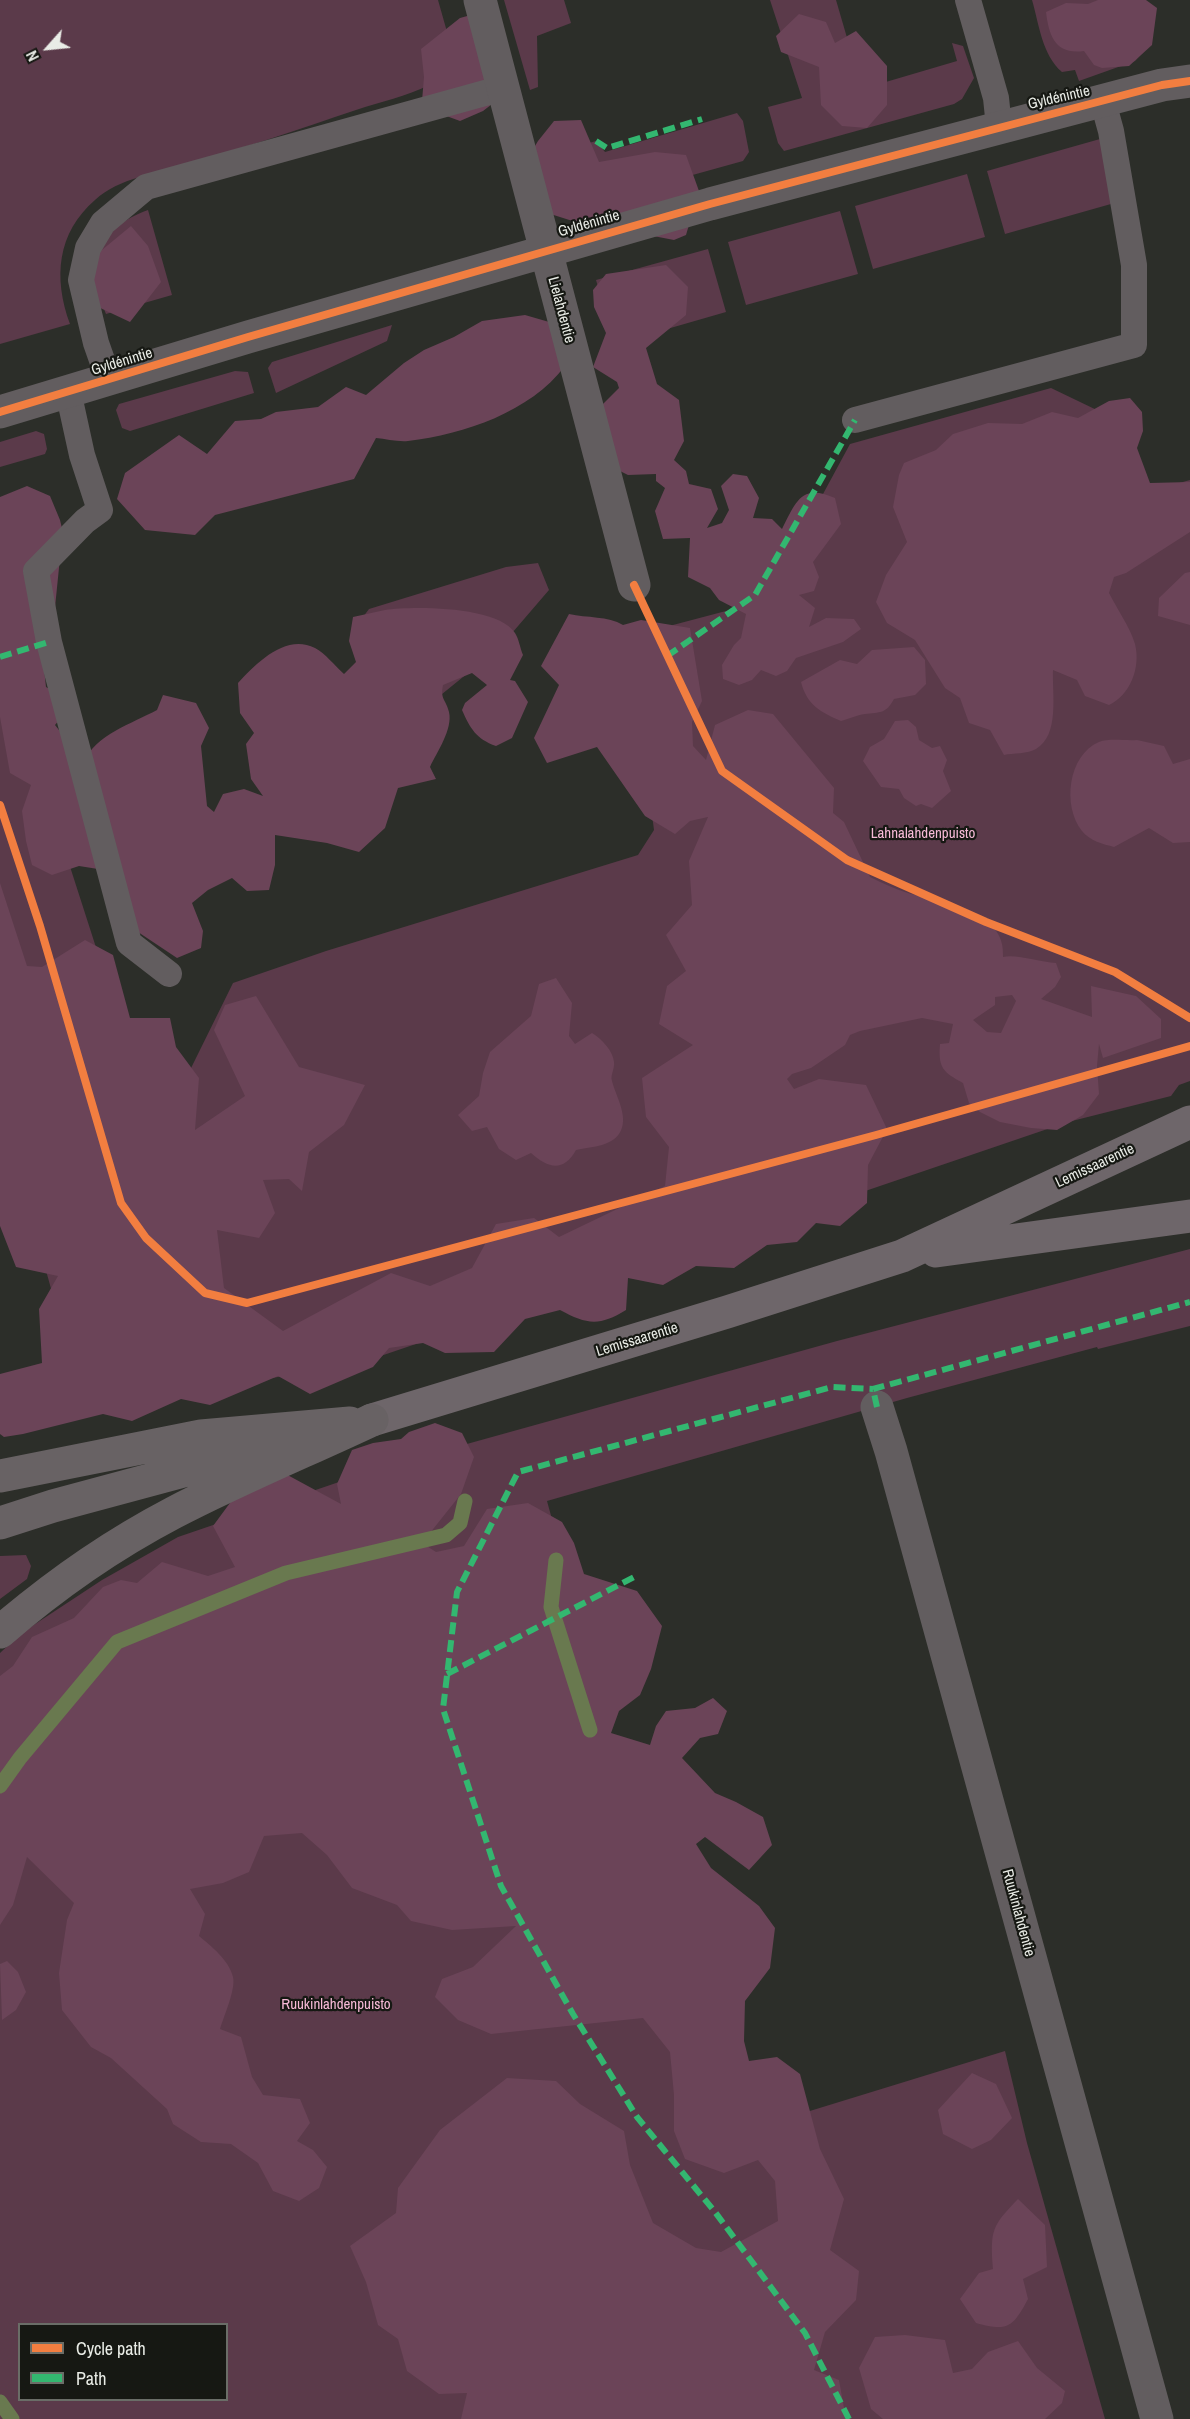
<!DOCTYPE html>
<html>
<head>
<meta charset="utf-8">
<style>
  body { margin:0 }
  #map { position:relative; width:1190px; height:2419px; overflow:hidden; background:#2c2e29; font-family:"Archivo Narrow",sans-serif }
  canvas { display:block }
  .legend { position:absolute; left:18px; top:2323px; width:210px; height:78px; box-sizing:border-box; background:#161813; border:2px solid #6a6d67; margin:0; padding:8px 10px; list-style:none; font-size:18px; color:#e9ece6 }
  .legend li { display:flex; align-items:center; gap:12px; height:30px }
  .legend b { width:30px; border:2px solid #6a6d67 }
  .north { position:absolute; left:18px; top:18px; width:60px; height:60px; -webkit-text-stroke:4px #161813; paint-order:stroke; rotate:243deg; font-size:16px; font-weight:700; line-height:24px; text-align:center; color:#e9ece6 }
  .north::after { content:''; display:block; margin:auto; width:21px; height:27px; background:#e9ece6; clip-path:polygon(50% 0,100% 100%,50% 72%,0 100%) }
</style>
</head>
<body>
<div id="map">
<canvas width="1190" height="2419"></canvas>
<ul class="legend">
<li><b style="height:8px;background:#f27e40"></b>Cycle path</li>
<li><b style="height:8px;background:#33b770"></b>Path</li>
</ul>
<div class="north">N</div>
</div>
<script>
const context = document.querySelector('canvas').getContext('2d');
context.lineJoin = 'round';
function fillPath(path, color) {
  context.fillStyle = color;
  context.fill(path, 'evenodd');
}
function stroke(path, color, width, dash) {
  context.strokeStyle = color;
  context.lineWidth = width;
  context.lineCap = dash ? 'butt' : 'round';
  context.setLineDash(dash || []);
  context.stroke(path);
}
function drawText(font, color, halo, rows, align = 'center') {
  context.font = font + ' "Archivo Narrow",sans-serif';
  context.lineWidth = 4.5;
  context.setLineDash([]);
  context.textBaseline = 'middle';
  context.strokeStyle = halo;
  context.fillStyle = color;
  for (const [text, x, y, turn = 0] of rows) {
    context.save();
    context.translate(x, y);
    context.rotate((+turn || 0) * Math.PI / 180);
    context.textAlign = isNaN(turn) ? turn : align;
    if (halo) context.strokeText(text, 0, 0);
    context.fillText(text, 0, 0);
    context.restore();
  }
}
fillPath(new Path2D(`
  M0,0h438l17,60c-7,8 -16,21 -26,25 -22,11 -49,17 -73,25 -56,19 -112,38 -169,54 -30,9 -68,14 -92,36 -38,33 -42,78 -25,124l-70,20z
  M504,0h60l7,23 -34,13 1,51 -8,3z
  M770,0h66l26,89 95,-28 -5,-18 11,3 11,32 -12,21 -8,5 -170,47 -6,-8 -10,-36 34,-9z
  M1032,0h108l4,51 -9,10 -56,20 -4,-11 -13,2c-20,-17 -23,-48 -30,-72z
  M737,113l6,8 6,31 -6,9 -180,50 -16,-56 49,-14 9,11z
  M1100,139l18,63 -113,32 -18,-63z
  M967,174l18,63 -112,32 -18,-63z
  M148,210l24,85 -66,19c-19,-50 -10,-85 42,-104z
  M840,211l18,63 -112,31 -18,-63z
  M708,249l18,63 -111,32 -19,-64z
  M392,325l-5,16 -111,52 -8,-25 4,-6z
  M235,371l13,1 6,21 -124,38 -8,-3 -6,-18 3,-6z
  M1051,388l52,25 44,79 43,-12v601l-11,4 -8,11 -103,26 -705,240 -278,49 -60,-216 -25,14v-560l157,488 76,-154 93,-32 312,-96 16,-25 -16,-123 -18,-68 140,-37 9,-8 81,-150z
  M36,431l8,3 3,15 -2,5 -45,13v-25z
  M538,563l11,27 -49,57 -69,56 -74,-78 12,-16 137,-42z
  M1190,1249v77l-92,23 -1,-2 -190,51 -360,103 175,637 283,-87 22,92 78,276h-1105v-766l20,-19 82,-54 76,-43 199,-68 460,-128zM20,2324h206v76h-206z
  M26,1555l5,11 -4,13 -27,20v-43z`), '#5b3a4a');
fillPath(new Path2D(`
  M1098,0h48l11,8 -5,37 -23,21 -27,2 -8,-3 -10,-14c-28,4 -35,-14 -38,-39l20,-9 22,1z
  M478,13l18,88 -13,10 -23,10 -19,-7 -19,-13 2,-24 -3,-28 39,-31z
  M799,14l27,8 9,21 21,-12 31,35v39l-20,23 -25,-2 -21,-21 -2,-38 -38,-15 -5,-16z
  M581,120l18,42 56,-10 31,3 13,36 -13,44 -12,5 -26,-5 -58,-2 -8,-9 -41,-13 -25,-33 22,-37 16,-20z
  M131,226l17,20 13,36 -31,40 -34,-16 -5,-47z
  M666,265l22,22 -2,28 -40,33 11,36 22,16 5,41 -10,19 12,11 3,13 22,5 7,20 -11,19 15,-5 7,-13 -8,-24 12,-12 14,2 12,22 -6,20 19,1 10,10c14,-27 19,-46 53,-31l6,26 -28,38 6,15 -5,14 -15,4 16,13 -6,19 17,-9 28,1 7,10 -18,13 -47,16 -9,13 -11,5 -15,-6 -9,10 -13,5 -16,-6 -1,-14 12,-20 7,-7 5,-24 -27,-14 -9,-12 -22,-11 2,-39 -27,1 -8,-28 10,-23 -9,-7v-7l-28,1 -20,-10 -10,-56 21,-21 -2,-6 -24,-15 13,-34 -12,-26 -1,-17 13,-16z
  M525,315l31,9 9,42c-35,46 -100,68 -157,75 -10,1 -22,-2 -32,-3l-22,41 -139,36 -20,20 -50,-5 -28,-31 8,-26 54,-38 28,19 28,-33 26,-2 15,-7 42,-5 28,-20 20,8 38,-32 20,-13 30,-13 28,-16z
  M1130,398l12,14 1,19 -6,17 13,35 40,-1v50l-64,41 -12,4 -5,16c8,16 21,34 26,51 6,24 -5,51 -26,61l-24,-9 -8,-16 -24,-10c-1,24 7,65 -17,79 -8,5 -23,4 -32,6l-14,-25 -21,-7 -9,-25 -15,-10 -30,-48 -28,-17 -11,-21 10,-27 21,-33 -14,-35 6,-32 5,-12 32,-13 17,-16 35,-11 34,1 30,-12 26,6 31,-17z
  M27,486l23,10 10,24 6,25 -6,13 -7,69 -10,32 3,28 22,13 -8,19 -5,6 29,37c11,-27 49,-39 73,-52l6,-15 33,8 13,25 -8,18 6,60 7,6 9,-18 21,-5 19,7 -12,-17 -5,-35 8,-11 -14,-20 -2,-30c18,-19 47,-50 77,-35 10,5 20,18 29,26l12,-12 -7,-21 4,-24c11,-2 21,-5 32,-7 28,-4 113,-4 130,23 4,6 5,15 8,22l-13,25 5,1 13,21 -16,36 -16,8c-20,-7 -26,-18 -34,-36l3,-7 22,-18 -15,-12 -29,12c-3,15 3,14 6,27 4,17 -12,40 -19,55l6,12 -38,9 -13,40 -26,24 -32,-9 -52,-8v30l-6,25 -22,1 -15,-13 -24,12 -16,13 11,28 -2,17 -24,10 -60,-40 -19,-49 -19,-3 -27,9 -20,-10 -6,-24 -4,-30 9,-26 -21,-12 -10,-56v-220z
  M1190,572v53l-32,-9 1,-18 26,-25z
  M569,614c18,4 39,2 54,11l18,-5 49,8 12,73 -10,21 1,24 13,14 9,-35 33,-15 25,4 61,74 -1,25 11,9 26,55c12,6 25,12 38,16 33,10 99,17 95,64 14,-3 36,5 53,6l5,14 -6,10 -14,12 51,18 -1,-31 45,10 25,23v19l-58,20 -4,-14 -2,22 2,28 -16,21 -26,15 -26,-2 -31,-6 -20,-10 -11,-9 -6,-20c-20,-11 -25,-15 -23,-39l9,-1 4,-19 -31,-6 -62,13 -10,4 -5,10 -34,23 -19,6 -5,5 7,10 25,-10 47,6 21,44 -19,36 -1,38 -27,23 -24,-3 -19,19 -30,3 -33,23 -38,-2 -33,19 -35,-7 -2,32c-27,17 -40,14 -66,0l-35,9 -31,33 -49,1 -22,-10 -34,5 -16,19 -63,27 -32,-18 -68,29 -29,-6 -49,22 -29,-7 -80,20 -19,3 -4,-3v-60l42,-11 -3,-54 19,-33 -42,-9 -16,-41v-343l27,83 15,1 43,-27 28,15 17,63h40l6,29 23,31 -4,52 50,-34 -31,-66 11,-25 31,-9 43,71 66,18 -21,40 -35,27 -7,39 -13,-12 -26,1 12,33 -16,25 -42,-8 7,58 59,43 108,-58 39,13 42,-18 24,-44 38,-6 25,19 106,-51 4,-39 -23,-30 -4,-39 51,-33 -34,-21 8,-38 19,-15 -20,-36 26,-30 -3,-44 19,-44 -18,4 -15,13 -30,-18 -48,-69 -50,16 -13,-25 25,-53 -18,-19zM1012,995l4,6 -15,32 -14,-1 -14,-12 22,-15v-8z
  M914,647l11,13 1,24 -11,11 -21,4c-8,15 -14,13 -29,15 -8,1 -17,5 -24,7 -21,-9 -34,-16 -40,-39l39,-22 17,4 15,-14z
  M908,720l8,7 3,13 13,8 8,-2 7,14 -4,11 8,20 -19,17 -11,-4 -5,2 -12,-8 -5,-9 -18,-2 -18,-26 7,-14 14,-8 11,-18z
  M1137,740l27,6 9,18 17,-5v83l-17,1 -24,-15 -35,19c-11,-3 -24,-6 -32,-16 -20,-25 -14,-76 17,-89 10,-4 27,-1 38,-2z
  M556,978l16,25 -3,33 6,8 17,-11c10,6 21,18 22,29 1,7 -4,13 -2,19 4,16 18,37 7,53 -9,13 -30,13 -43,16 -13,23 -28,18 -45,3l-15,7 -17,-11 -12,-22 -15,4 -14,-16 21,-19 4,-23 7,-21 41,-36 8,-32z
  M435,1423l27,10 12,24 -13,37 -39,49 14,9 28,-6 23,-37 41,-6 34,19 12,21 10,31 53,17 25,35 -11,43 -11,26 -21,16 -8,22 39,12 6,-19 10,-15 29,-3 18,-10 14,13 -9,23 -18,4 -18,20 33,35 21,9 27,15 9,28 -23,25 -44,-33 -9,7 15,24 48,38 16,22 -5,40 -25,33 -1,40 5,20 28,-4 23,17 20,75 24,50 -14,51 29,21 -3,29 -31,32 -11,38 25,10 7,39h-385l6,-26 -28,1 -32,-23 -9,-32 -20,-14 -12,-43 -16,-36 46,-33 2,-25 42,-58 67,-52 49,3 24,23 44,27 6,34 23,58 43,25 25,4 57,-31 -3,-40 -17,-21 -34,13 -39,-14 -11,-28v-36l-4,-43 -27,-34 -152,16 -33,-14 -23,-23 7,-18 31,-12 43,-41 -64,4 -41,-9 -14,-16 -45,-17 -25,-33 -25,-22 -38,3 -15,36 -26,11 -33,6 15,25 -6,22c12,10 30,24 34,41 3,12 -9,39 -13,52l21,8 11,40 11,18 37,4 10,24 -13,18 16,9 14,17 -8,21 -20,13 -26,-10 -15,-28 -27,-19 -30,-2 -28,-18 -6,-15 -56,-51 -20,-11 -29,-37 -3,-37 8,-53 7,-17 -47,-46 -14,48 -13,20v-249l13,-10 19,-29 42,-19 29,-31 18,-7 16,3 25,-21 46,14 27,-9 -22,-41 25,-34 44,-20 59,32 -4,-20 15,-34 21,-7 28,-4 8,-7z
  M7,1961l11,11 8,20 -10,18 -14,10 -2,-56z
  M972,2073l24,11 16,34 -21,22 -19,9 -29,-15 -5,-24z
  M1018,2199l27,26 2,42 -24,12 5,20c-15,28 -20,33 -52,24l-16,-24 19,-26 14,-4c-3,-39 -1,-43 25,-70z
  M905,2335l40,5 8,33 19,-4 16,-17 30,-11 19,27 28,23 -3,12 -17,16h-162l-12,-10 -12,-41 16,-31z`), '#6b4458');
stroke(new Path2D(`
  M556,1560l-5,47 39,123
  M0,1786l20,-28 97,-116 169,-69 160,-38 14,-12 5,-22
  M0,2402l12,17`), '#69794f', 15);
stroke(new Path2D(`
  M968,0l28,98 3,29
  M109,380l-13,-37 -15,-63 7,-32 15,-25 43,-36 357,-99
  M68,391l14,64 18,55 -15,11 -49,50 13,71 80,301 40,31
  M855,420l279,-75v-80l-23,-134 -8,-29`), '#625d5f', 26);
stroke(new Path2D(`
  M480,0l154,585
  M0,412l248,-75 462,-133 452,-119 28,-4
  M877,1407l14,44 266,968`), '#625d5f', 33);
stroke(new Path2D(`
  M936,1251l254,-35
  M372,1420l355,-108 175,-56 288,-134`), '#6e666a', 33);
stroke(new Path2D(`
  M0,1476l201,-40 149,-13
  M0,1523l53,-17 234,-63
  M0,1632c52,-45 112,-87 173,-119 65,-34 133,-62 199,-93`), '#686264', 33);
stroke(new Path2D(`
  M596,141l11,7 95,-29
  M667,656l88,-61 100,-175
  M0,657l49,-15
  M877,1407l-4,-18 317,-87
  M447,1674l191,-99
  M849,2419l-44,-86 -90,-121 -78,-95 -64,-103 -72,-128 -58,-177 14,-117 61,-120 314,-85 41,2`), '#33b770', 6, [12, 6]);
stroke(new Path2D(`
  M0,412l248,-75 462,-133 452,-119 28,-4
  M634,585l88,186 125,89 139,62 129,50 75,46
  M0,805l40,121 81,277 25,35 59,55 42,10 629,-168 314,-89`), '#f27e40', 8);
drawText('15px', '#e9ece6', '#161813', [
  ["Gyldénintie",1059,98,-13],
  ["Gyldénintie",589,224,-16],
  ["Lielahdentie",561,310,75],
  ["Gyldénintie",122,362,-17],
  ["Lemissaarentie",1095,1166,-25],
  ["Lemissaarentie",637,1340,-17],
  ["Ruukinlahdentie",1018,1913,75]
]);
drawText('15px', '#f7bad7', '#161813', [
  ["Lahnalahdenpuisto",923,834],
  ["Ruukinlahdenpuisto",336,2005]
]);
</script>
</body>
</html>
